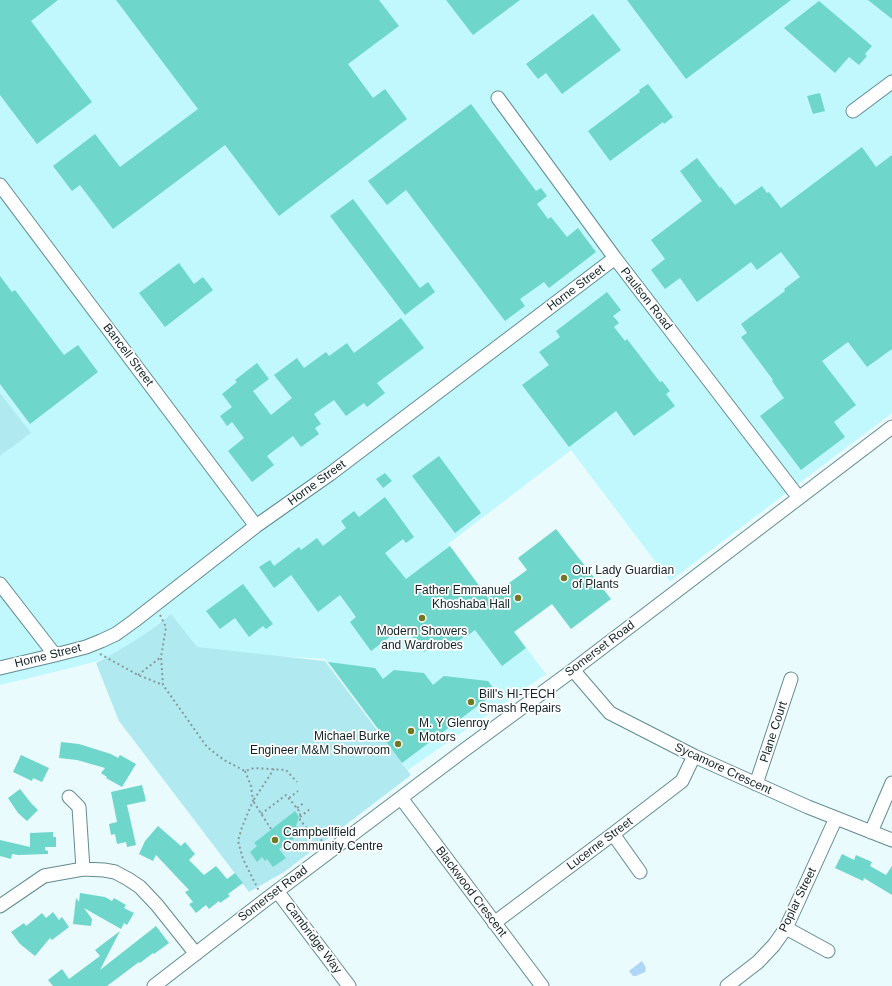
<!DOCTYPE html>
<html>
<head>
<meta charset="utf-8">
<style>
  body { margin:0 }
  canvas { display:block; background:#eafbfd }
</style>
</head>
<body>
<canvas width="892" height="986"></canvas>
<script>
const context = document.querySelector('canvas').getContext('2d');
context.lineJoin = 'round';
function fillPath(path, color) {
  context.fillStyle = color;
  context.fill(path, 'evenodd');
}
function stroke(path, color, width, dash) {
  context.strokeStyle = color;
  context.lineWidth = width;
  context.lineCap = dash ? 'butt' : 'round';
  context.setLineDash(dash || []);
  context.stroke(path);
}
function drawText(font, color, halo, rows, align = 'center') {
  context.font = font + ' Arial,sans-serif';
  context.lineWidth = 3.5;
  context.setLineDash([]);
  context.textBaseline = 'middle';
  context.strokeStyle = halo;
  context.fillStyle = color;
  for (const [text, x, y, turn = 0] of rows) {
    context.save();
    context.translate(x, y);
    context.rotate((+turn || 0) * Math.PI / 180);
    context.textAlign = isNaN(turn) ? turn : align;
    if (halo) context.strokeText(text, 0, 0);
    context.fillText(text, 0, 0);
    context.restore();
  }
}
fillPath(new Path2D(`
  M0,0h892v413l-222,168 -99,-131 -123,94 98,130 -138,96 -83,-111 -131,-8 -23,-37 -42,32 -14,8 -20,8 -95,23v-229l30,-23 -30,-40z`), '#c0f8fe');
fillPath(new Path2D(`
  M0,393l31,40 -31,23z
  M171,614l26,33 128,14 86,114 -127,97 -35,20 -130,-171 -23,-58c27,-14 52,-30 75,-49z`), '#b0eaf0');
fillPath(new Path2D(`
  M642,961l4,7 -1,4 -9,4h-3l-4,-5z`), '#afd6f4');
fillPath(new Path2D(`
  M0,0h58l-27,21 61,81 -55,42 -37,-49z
  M116,0h263l20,26 -51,38 25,34 12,-9 22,30 -128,97 -54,-71 -112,84 -33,-44 -8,6 -19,-25 42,-32 25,33 78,-58z
  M446,0h74l-47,35z
  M627,0h164l-105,79z
  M868,0h24v19z
  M819,1l53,45 -7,8 2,2 -8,9 -10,-8 -14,16 -51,-45z
  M593,14l28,36 -59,44 -16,-21 -8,6 -12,-15z
  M648,84l25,33 -9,7 -1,-2 -53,39 -22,-30 52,-39 -1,-2z
  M820,93l5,18 -12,3 -6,-18z
  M471,104l65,87 5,-3 6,8 -10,8 11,15 3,-2 16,20 11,-9 18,24 -47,36 -5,-6 -24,17 5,7 -20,15 -99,-131 -19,15 -19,-24z
  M862,147l14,20 16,-12v194l-25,18 -19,-25 -26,19 34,44 -22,17 11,15 -44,33 -41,-54 24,-18 -12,-17 1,-1 -32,-43 6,-4 -6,-9 44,-33 -1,-2 16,-12 -19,-25 -24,18 -6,-8 -54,40 -17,-24 -15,11 -14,-19 14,-11 -14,-19 51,-39 -22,-30 17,-13 23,30 1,-1 14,18 27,-19 5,7 2,-1 12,16z
  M353,199l67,89 8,-6 7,10 -30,23 -75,-99z
  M179,263l15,21 9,-7 10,13 -48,37 -26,-34z
  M0,276l12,16 3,-2 49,65 14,-10 20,27 -68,52 -30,-40z
  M607,292l14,18 -8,6 6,7 -5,4 11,14 2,-2 33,43 2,-1 8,10 -4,3 9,12 -41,30 -18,-25 -47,36 -47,-62 27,-20 -10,-13 21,-15 -4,-6z
  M401,318l23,30 -47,35 8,10 -18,14 -3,-4 -18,13 -12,-16 -20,14 7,10 -6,4 4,6 -18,13 -8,-11 -26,20 7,9 -22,17 -24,-31 16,-13 -12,-16 -5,4 -7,-10 12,-9 -10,-13 15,-12 -2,-2 22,-17 12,16 -16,12 18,24 21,-17 -18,-23 23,-17 7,10 22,-16 3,4 18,-13 7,10z
  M439,456l42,57 -26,20 -43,-57z
  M385,473l7,8 -9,7 -7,-9z
  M385,497l29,40 -8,6 -3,-4 -18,14 21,26 44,-33 38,52 39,-28 -9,-12 38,-29 55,70 -40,30 -19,-25 -38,28 12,16 -24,18 -27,-36 -8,6 -1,-1 -11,9 -15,-4 -16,12 -19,-25 -2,1v-1l-32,24 -21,-29 6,-5 -16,-22 -22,17 -27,-37 -17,13 -15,-21 11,-7 4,6 25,-19 2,3 16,-12 6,8 23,-18 -5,-7 13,-10 5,6z
  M243,584l30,40 -7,5 -3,-3 -14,11 -14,-19 -15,11 -14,-18z
  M328,662l47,6 8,11 11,-9 30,3 9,12 11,-9 44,5 8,11 -94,71 -21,-28 1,-1z
  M61,742l18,2 32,10 7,4 2,-3 16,9 -14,23 -16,-9 1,-1 -6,-4 4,-5 -28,-8 -18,-2z
  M21,755l28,13 -7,14 -9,-4 -1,3 -19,-9z
  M142,785l4,16 -19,4 9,40 -9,2 -1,-5 -9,2 -2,-10 -4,1 -2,-11 8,-2 -6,-30z
  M20,789l11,14 7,7 -11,11 -9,-8 -10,-15z
  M295,811l4,6 -3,9 6,7 -23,16 7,9 -13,9 -6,-8 -2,2 -3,-4 -5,5 -7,-10 7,-6 -3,-3z
  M158,826l23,20 4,-4 10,12 -6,6 15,15 12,-9 11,13 8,-6 8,10 -15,11 2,2 -10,7 -1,-2 -10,8 -3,-4 -10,8 -7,-9 4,-2 -8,-10 4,-2 -33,-35 -3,6 -14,-7 6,-13z
  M53,832v5h3v10h-11v3l3,1v3l-30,1 -6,-1 -1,5 -11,-3v-16l30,7v-14z
  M842,854l12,6 2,-5 16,7 -2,4 16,9 6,-9v29l-28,-17 -1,3 -28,-13z
  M80,893l25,4 7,4 2,-3 12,7 -2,3 10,5 -7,12 -3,-2 -3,6 -37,-21 8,11 -1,7 -18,-2 3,-26 3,4z
  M53,912l6,8 3,-3 7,10 -17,13 -2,-2 -15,18 -15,-12 -9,-12 13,-9 2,3 16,-13 4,5z
  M156,926l13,17 -15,11 -1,-1 -13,10 -1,-1 -32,24h-54l-5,-6 14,-11 7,10 31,-23 -5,-6 25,-19 -20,39z`), '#6fd6cb');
const minor = new Path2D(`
  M498,98l117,160 184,240
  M853,111l39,-29
  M0,185l256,341
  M0,584l55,71
  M0,668l55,-13 31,-8 15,-6 15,-7 18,-13 122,-95 74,-52 285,-216
  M573,670l37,43 84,43 114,51 84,33
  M756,784l35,-105
  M69,797l10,10 4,62
  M401,798l141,188
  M871,832l21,-49
  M613,834l27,38
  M277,891l72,95
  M0,906l44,-30 39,-7 21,1 11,2 13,7 12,8 17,18 39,49
  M494,923l119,-89 69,-53 12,-25
  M786,928l42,23
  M154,986l110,-85 199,-150 106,-78 323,-246
  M727,986l31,-24 16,-17 12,-17 50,-110`);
stroke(minor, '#618b90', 15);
stroke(new Path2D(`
  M160,615l6,12 -5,30 2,28 44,62 17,13 21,11 9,-3 32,2 11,12
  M100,654l38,21 25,10
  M138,675l23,-18
  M245,771l6,15 2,15 -11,26 -4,14 5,18 16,32
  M289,798l9,-7
  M297,808l8,-6
  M261,814l25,-19 14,17v8l10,12 14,10
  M300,817l10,-8
  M271,829l-18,-28 21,-32`), '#88999b', 2, [2, 3]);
stroke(minor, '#fff', 13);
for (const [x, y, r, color] of [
  [564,578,4,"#727821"],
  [518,598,4,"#727821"],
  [422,618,4,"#727821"],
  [471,702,4,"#727821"],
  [411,731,4,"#727821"],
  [398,744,4,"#727821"],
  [275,840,4,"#727821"]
]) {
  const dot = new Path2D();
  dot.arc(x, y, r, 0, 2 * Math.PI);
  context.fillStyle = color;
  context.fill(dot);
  stroke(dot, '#fff', 1.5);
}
drawText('12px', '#122325', '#fff', [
  ["Horne Street",576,288,-37],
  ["Paulson Road",646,299,52],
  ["Bancell Street",128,355,53],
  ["Horne Street",317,483,-36],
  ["Somerset Road",600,649,-37],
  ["Horne Street",48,656,-14],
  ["Plane Court",774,732,-72],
  ["Sycamore Crescent",723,769,25],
  ["Lucerne Street",600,844,-37],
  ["Blackwood Crescent",471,892,53],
  ["Somerset Road",273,894,-37],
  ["Poplar Street",798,900,-64],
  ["Cambridge Way",313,938,53]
]);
drawText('12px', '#122325', '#fff', [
  ["Our Lady Guardian",572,571],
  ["of Plants",572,585],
  ["Father Emmanuel",510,591,"right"],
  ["Khoshaba Hall",510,605,"right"],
  ["Modern Showers",422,632,"center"],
  ["and Wardrobes",422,646,"center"],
  ["Bill's HI-TECH",479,695],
  ["Smash Repairs",479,709],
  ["M. Y Glenroy",419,724],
  ["Motors",419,738],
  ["Michael Burke",390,737,"right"],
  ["Engineer M&M Showroom",390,751,"right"],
  ["Campbellfield",283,833],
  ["Community Centre",283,847]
], 'left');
</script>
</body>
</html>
